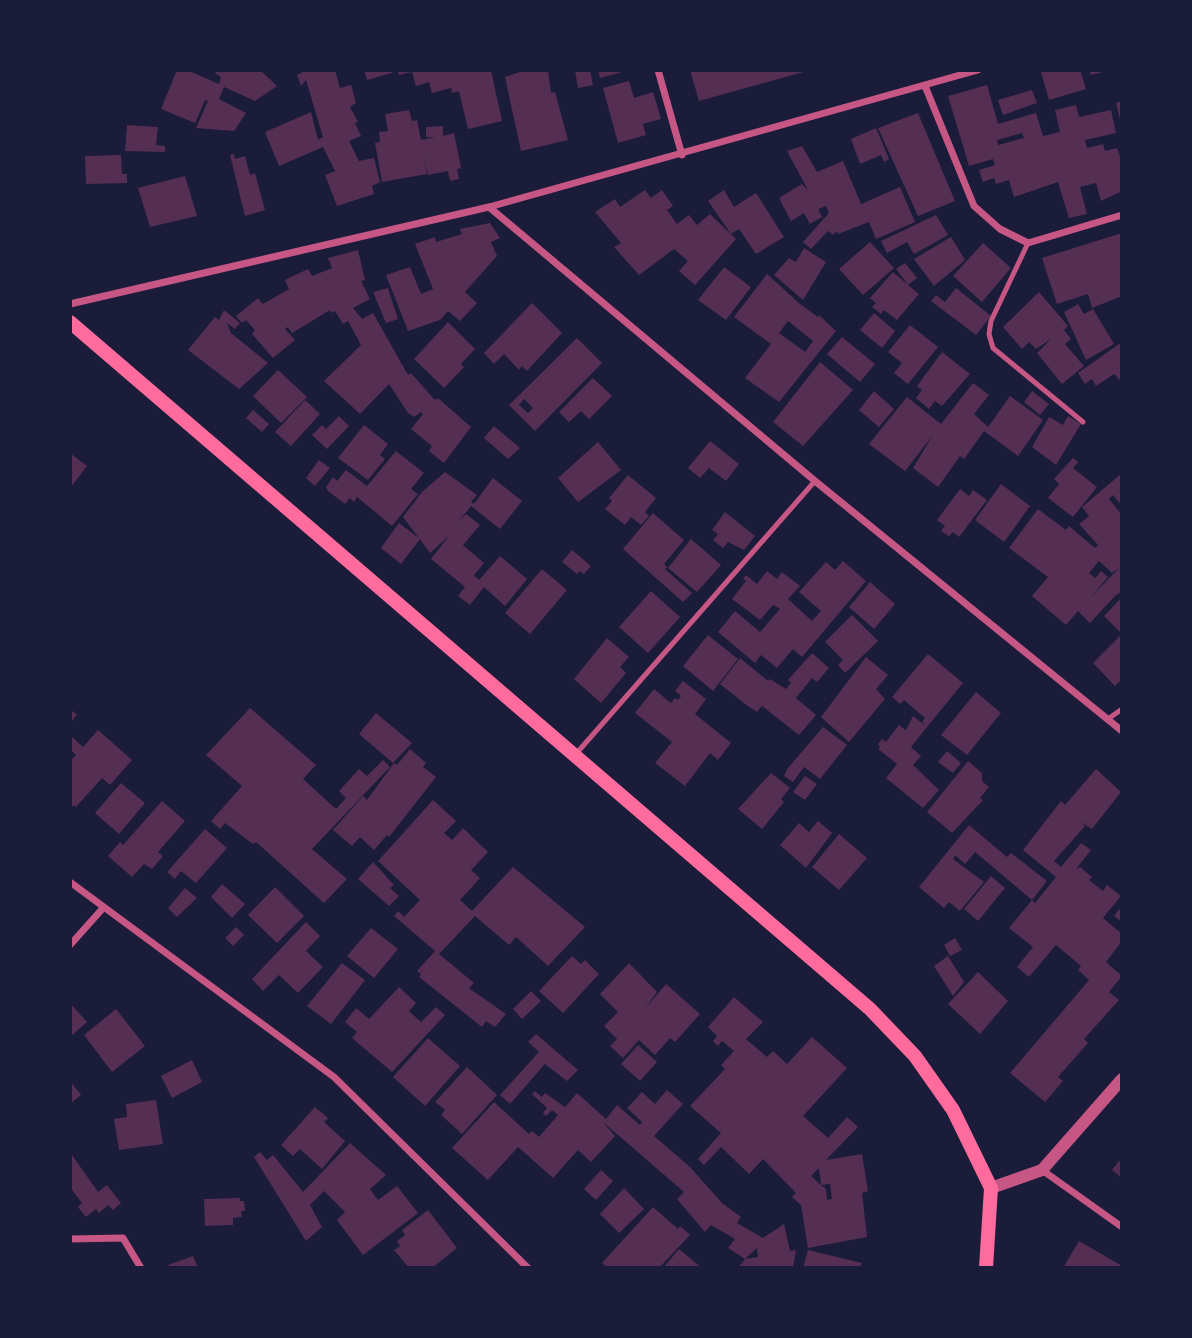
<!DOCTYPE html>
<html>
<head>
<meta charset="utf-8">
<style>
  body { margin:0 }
  #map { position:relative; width:1192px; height:1338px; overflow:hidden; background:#1b1b3a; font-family:Roboto,sans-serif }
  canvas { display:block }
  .frame { position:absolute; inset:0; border:72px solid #1b1b3a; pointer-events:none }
</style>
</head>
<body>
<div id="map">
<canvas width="1192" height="1338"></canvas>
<div class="frame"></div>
</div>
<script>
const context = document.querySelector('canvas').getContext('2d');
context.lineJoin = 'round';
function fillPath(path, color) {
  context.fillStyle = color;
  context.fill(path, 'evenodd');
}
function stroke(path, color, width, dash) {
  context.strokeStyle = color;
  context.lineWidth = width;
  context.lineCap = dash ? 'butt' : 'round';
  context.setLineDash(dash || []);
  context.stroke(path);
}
fillPath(new Path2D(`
  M177,70h10l32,14 2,-7 -6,-4 3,-3h42l17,16 -22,15 -31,-14 -5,12 27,14 -12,18 -38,-3 12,-27 -3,-1 -10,23 -34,-14z
  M307,70h28l5,18 11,-3 5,18 -6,4 8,15 -3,1 6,13 -12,5 10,20 15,-3 6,24 -8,4 2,8 -37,12 -12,-31 10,-4 -12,-24 -44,19 -14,-34 46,-20 7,28 5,-3 -17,-57 -5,6 -4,-11z
  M364,70h127l11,51 -34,8 -9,-38 -7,2 -1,-5 -19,5 -3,-11 -13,4 -4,-14 -13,3 -1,-4 -31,9z
  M526,70h22l3,23 4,-1 13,48 -47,11 -16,-74z
  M575,70h15l3,15 -15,3z
  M598,70h28v1l-26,7z
  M690,70h116l1,1 -108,30z
  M1046,70h34l6,19 -37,11 -8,-28z
  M1089,70h18v1l-16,4z
  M629,81l5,17 19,-6 8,27 -18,5 3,11 -28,8 -15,-55z
  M987,85l11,39 38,-11 7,23 17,-4 -5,-22 21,-5 3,12 32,-7 5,23 -31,7 2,8 16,-4 2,7 12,-3 5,14v29l-21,10 -5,-18 -16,4 7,27 -18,4 -11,-36 -44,15 -5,-17 -13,4 -2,-6 -11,4 -4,-12 16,-5 -2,-6 -24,7 -21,-70zM1022,133l2,5 -26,7 -1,-5z
  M1032,90l5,13 -34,12 -5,-15z
  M1122,101v22h-1l-5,-20z
  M409,110l3,11 5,-1 4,20 14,-3h-9v-10l17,-1v10l11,-3 7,35 -4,1 2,10 -9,2 -2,-10 -20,4 -4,-19 3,18 -45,8 -7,-39 5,-1 -1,-10 9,-1 -3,-17z
  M918,113l37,88 -37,15 -40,-88z
  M127,125l31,2 -2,18 9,1v6l-40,-1z
  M876,128l13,31 -5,3 -3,-7 -21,9 -9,-25z
  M802,146l15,26 26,-11 18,43 39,-17 15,35 -39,17 -7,-17 -31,12 -1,-3 -4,4 -5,-4 -17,18 -8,-7 26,-29 -3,-7 -8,3 4,8 -12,7 -6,-11 -13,8 -12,-23 23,-14 6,6 -21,-39z
  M234,154l1,5 10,-3 5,19 5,-2 10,37 -20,6 -15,-61z
  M121,155l1,19h5v9l-41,1 -1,-28z
  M185,176l12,40 -47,11 -12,-39z
  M645,190l6,8 11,-8 11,16 -6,4 10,14 12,-9 8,10 13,-11 26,25 -41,46 -16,-14 9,-10 -14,-12 -35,26 -25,-28 7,-4 -26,-31 20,-13 5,8z
  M724,190l10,17 22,-14 28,44 -28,17 -17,-25 -8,5 -23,-33z
  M936,215l12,20 -34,19 -7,-12 -20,11 -6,-12z
  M490,223l10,15 -9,4 6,14 -32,36 12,11 -17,18 -12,-10 -8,9 -32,11 -22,-56 24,-8 11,27 12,-5 -18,-45 20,-7 1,5 26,-8 -2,-5z
  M1122,233v63l-30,12 -4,-14 -31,10 -15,-46z
  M951,237l14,23 -31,26 -20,-27z
  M870,242l24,26 -31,27 -24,-26z
  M983,243l28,25 -29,34 -29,-26z
  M804,248l22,14 -23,38 -29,-25 15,-17 7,4z
  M358,250l7,30 -4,1 9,18 -17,9 9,11 11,-6 35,62 3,-2 24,27 3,-2 33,29 -27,36 -15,-12 3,-5 -21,-17 12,-15 -2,-2 -7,5 -6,-4 -19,-29 -29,30 -36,-33 37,-36 -13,-24 -5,3 -8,-13 -4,2 -1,-3 -38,23 -4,-6 -3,2 10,11 -22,18 -21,-24 3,-4 -9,-10 -4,3 -6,-7 22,-18 5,6 26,-15 -4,-9 23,-11 4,7 20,-8 -4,-10z
  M905,263l12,15 -9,7 11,9 -22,26 -13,-10 -3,4 -9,-7 4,-4 -6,-5 23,-26 15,13 -12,-16z
  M724,267l27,20 -25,33 -28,-20z
  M767,274l33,30 18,13 1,-2 17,16 -57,71 -34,-24 26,-34 -37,-27zM788,321l25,20 -8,11 -26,-19z
  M388,288l10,31 -12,4 -13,-31z
  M956,288l35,28 -15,19 -45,-34 5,-6 9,7z
  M1039,292l29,34 -4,4 7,9 -6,5 19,22 -22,18 -25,-31 14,-14 -15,10 -7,-7 -7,7 -19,-22z
  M532,303l30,30 -35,38 -5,-5 -3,4 -15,-16 -10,10 -10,-11z
  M1078,304l6,10 9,-5 21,35 -28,16 -22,-48z
  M224,310l16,13 -5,6 -8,-6 4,10 37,30 -29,26 -51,-39 27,-33 4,3z
  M874,313l21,18 -13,17 -22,-18z
  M448,322l27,27 -14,15 3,3 -20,21 -30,-29z
  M910,325l28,22 -30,37 -14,-11 8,-10 -14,-11z
  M842,337l33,27 -15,18 -33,-28z
  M577,338l25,25 -67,68 -26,-26zM524,399l9,9 -5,5 -9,-8z
  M1122,342v40l-8,-8 -18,12 -4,-7 -7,5 -7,-11z
  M942,352l28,22 -28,32 -7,-5 -6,8 -13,-11 6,-8 -5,-4z
  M820,362l33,28 -50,56 -30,-24z
  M278,370l29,27 -26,26 -28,-27z
  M593,378l19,18 -23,23 -8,-8 -12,11 -10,-10z
  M973,383l16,12 -15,19 14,13 22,-31 33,24 -25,36 -34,-25 -20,28 -4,-3 -22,31 -25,-19 20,-33 -28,36 -36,-27 38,-47 34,27z
  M874,391l20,18 -15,18 -20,-17z
  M1032,391l17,13 -9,11 -16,-13z
  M305,400l15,14 -29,32 -16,-14z
  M253,410l16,14 -7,8 -16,-14z
  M339,416l10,10 -22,23 -15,-14 10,-10 4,4z
  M1068,416l13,8 -25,41 -24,-18 17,-30 14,8z
  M364,425l24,19 -8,11 5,4 -17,21 -30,-22z
  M494,426l26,22 -12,11 -24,-21z
  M710,441l29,23 -13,17 -17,-13 -9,10 -12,-10z
  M598,442l23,28 -43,32 -20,-24z
  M396,451l28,22 -13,16 7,5 -26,32 -35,-29 -3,5 -4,-4 -5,6 -17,-13 -2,-4 7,-10 4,4 9,-11 21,16z
  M70,453l17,13 -17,22z
  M1073,458l5,4 -5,6 24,19 -24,30 -25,-19 11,-14 -5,-5z
  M319,460l11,8 -15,18 -9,-8z
  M445,472l32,23 -6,7 3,2 19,-26 29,23 -22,28 -29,-23 -13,16 8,-8 14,11 -17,20 21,18 -10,12 5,5 21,-24 27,23 -22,27 -21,-19 -14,18 -12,-9 7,-9 -34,-28 18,-23 -19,17 -27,-36 19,-25z
  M1122,473v33l-9,-11 -4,4 13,16v81l-2,-3 -4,2 -26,28 -12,-12 -12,14 -34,-29 16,-19 -39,-29 29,-39 28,21 3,-4 26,22 3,-3 -19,-21 10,-8 -7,-9zM1099,561l13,12 7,-5 -29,30 18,-21 -7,-6 -6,7 -6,-5z
  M628,475l28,23 -11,14 4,4 -8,9 -10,-8 -6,8 -20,-16 7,-8 -3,-3z
  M1001,484l29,22 -26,36 -29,-22z
  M960,489l9,7 4,-6 14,10 -28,37 -6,-5 -4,4 -8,-5 4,-5 -8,-6z
  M725,512l30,24 -11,14 -16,-8 -5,6 -10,-8 5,-6 -6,-4z
  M653,513l31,27 -20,24 3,3 -2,2 27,24 -9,9 -60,-53z
  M399,523l21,16 -19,25 -20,-16z
  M691,539l30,26 -24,27 -29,-24z
  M572,550l19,16 -7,8 -4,-3 -3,3 -15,-12z
  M843,561l23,20 -64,76 -9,-8 -16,19 -16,-13 -6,8 -37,-31 17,-21 25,21 20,-23 -7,-4 -13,15 -28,-21 14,-18 -3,-2 3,-4 11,9 10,-13 10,8 5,-7 18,14 -12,13 24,22 9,-10 -22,-19 27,-30 9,8z
  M542,569l25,21 -37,44 -25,-21z
  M870,582l25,22 -21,25 -25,-22z
  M651,591l29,26 -32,36 -29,-26z
  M1122,597v37l-18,-18z
  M852,615l26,26 -33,32 -7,-8 5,-5 -18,-18z
  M1122,634v45l-7,7 -22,-23z
  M708,635l30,24 -25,32 -30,-25z
  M607,638l22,19 -9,10 6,6 -25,30 -27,-24z
  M812,653l17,15 -12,14 -5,-4 -16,20 20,17 -17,20 -37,-29 -5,6 -8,-5 -29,-23 20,-26 28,23 2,-2 16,10 5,-6 -3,-3z
  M928,654l35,29 -36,44 -5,-5 3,-4 -21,-18 -4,4 -8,-7z
  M866,657l22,18 -12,14 9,10 -36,43 -28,-25z
  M683,681l23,18 -11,15 36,29 -13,17 -8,-7 -25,33 -30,-23 17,-21 -37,-29 19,-24 17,14 4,-5 3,2 3,-4 -6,-5z
  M976,692l25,21 -34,42 -26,-20z
  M250,708l66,57 -13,14 33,30 10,-11 -7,-7 20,-22 8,7 16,-16 7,7 -78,82 35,30 -23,24 -68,-61 -3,2 -28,-21 -5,6 -9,-8 31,-35 -36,-31z
  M70,709l7,6 -7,8z
  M376,713l36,30 -19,20 -34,-29z
  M913,716l14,11 -16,20 10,9 -8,9 26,25 -16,18 -37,-30 11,-14 -19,-15 2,-2 -2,-3 4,-5 4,3 13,-17 7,5z
  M823,727l24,18 -27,34 -16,-12 -11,15 -9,-6 4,-8z
  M98,730l34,30 -22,25 -8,-7 -26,29 -2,-2 -4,4v-48l6,-6 -6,-5v-15l13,12z
  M410,749l16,14 -3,4 13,10 -47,60 -2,-2 -13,15 -14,-13 -8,9 -19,-16 30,-34 4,4 27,-37 3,2z
  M947,751l14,12 -8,10 -15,-11z
  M968,761l14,12v8l7,6 -9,11 3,2 -31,33 -25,-21z
  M1096,769l25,23 -29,37 -11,-7 4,4 -31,35 7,6 20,-24 10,7 -15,19 4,-2 12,10 -3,3 14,11 4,-6 14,11 -18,22 19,16v7l-16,21 16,14 -13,16 10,8 -35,39 4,4 -30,34 5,4 -18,21 -35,-29 79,-93 -11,-10 3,-4 -25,-21 -27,32 -12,-10 16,-20 -24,-19 23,-28 -57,-48 -10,12 -10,-9 -2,4 31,23 -24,29 -11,-9 -5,6 -25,-21 50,-62 38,32 4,-4 36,28 -15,19 3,3 21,-26 -33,-27 38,-49 4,4z
  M771,773l19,15 -9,11 3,3 -22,27 -24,-20z
  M805,776l12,8 -12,16 -12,-8z
  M121,783l24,20 -26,31 -24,-21z
  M433,800l23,21 -12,12 8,7 11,-12 25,24 -17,18 9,8 -20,22 12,11 41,-44 72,60 -37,39 -32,-29 -7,8 -34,-29 -36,38 35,29 -5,5 37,26 -11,13 -9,-6 -4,6 -63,-50 2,-3 -4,-3 18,-20 -41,-35 4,-5 6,6 16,-17 -42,-39z
  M162,801l23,20 -27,31 5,4 -11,13 -8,-5 -12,13 -24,-21 12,-14 3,3z
  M818,821l14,12 -26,35 -26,-23 19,-22 10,9z
  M205,829l22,19 -31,35 -15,-12 -6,8 -8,-7z
  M839,834l28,24 -28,32 -27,-23z
  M373,862l21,23 -4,3 9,8 -10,10 -31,-27z
  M991,876l14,12 -27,33 -14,-12z
  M222,884l23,20 -13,14 -21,-21z
  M275,887l29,29 -27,27 -29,-28z
  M185,888l12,10 -20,19 -9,-9z
  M1122,906v16l-8,-6z
  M306,922l14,14 -14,15 17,16 -25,26 -19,-18 -16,16 -11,-12z
  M236,927l8,8 -11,11 -8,-8z
  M371,928l27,21 -24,29 -27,-22z
  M955,938l7,12 -12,6 -6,-11z
  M572,956l9,8 4,-4 14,14 -36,39 -24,-22z
  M948,956l16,26 -11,14 -19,-30z
  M342,963l23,17 -34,44 -24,-18z
  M629,963l28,29 -12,17 21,-25 34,30 -25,28 -5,-4 -15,17 -16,-15 -16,18 -13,-12 7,-7 -13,-13 14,-14 -18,-18z
  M978,972l30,29 -28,33 -32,-30z
  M399,987l17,16 -7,8 12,11 15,-15 9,8 -53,57 -40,-34 5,-6 -12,-10 11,-14 13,11z
  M531,991l10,10 -19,18 -9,-10z
  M734,997l29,25 -17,17 21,18 6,-6 14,13 25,-27 35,31 -44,48 25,22 19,-21 11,10 -32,33 36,-6 6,37 -6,2 5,44 -59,11 -7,-43 -9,-8 4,-4 -33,-34 -14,15 -28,-27 -17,18 -6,-6 23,-26 -31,-27 35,-37 -4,-4 13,-14 -12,-10 -4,5 -5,-5 4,-5 -9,-9zM819,1168l2,17 -10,-9zM830,1184l2,15 -5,1 -1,-11 -5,-4z
  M70,1003l17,19 -17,15z
  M116,1009l29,37 -33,26 -28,-37z
  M536,1034l42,36 -11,11 -22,-17 -35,40 -10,-9 39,-43 -11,-10z
  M428,1038l32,28 -35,40 -32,-29z
  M638,1045l19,17 -17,19 -19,-17z
  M192,1060l10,22 -30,16 -11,-22z
  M467,1067l30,28 -35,39 -21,-19 4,-5 -10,-8z
  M70,1081l11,14 -11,9z
  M667,1090l16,14 -29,32 36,31 32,36 19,14 -4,6 26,15 21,-14 6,27 6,-1 -3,18h-55l7,-9 -17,-11 7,-9 -24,-14 -6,7 -28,-33 7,-7 -81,-70 12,14 -24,26 -13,-12 -25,28 -35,-31 -30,33 -36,-32 42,-46 35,32 3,-3 7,6 19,-22 -6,-5 -6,6 -3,-3 4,-5 -15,-14 3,-3 7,6 3,-4 20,14 12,-14 29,26 11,-14 23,20 2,-3 -15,-14 15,-16 13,12zM757,1248l1,9 -13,2z
  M156,1100l7,44 -44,6 -5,-31 13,-2 -1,-13z
  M315,1107l13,11 -4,4 21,19 -23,28 -22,-20 -7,7 -12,-11z
  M350,1143l36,32 -16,14 8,11 19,-14 21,27 -55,42 -26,-35 8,-8 -21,-21 -14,14 12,22 -16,14 -52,-84 6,-5 7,8 6,-5 30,37z
  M72,1155l26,37 9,-7 14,18 -8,7 -5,-5 -9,8 -3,-4 -10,8 -8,-10 4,-4 -12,-16z
  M1119,1161l3,3v14l-10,-8z
  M601,1170l12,11 -17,19 -12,-11z
  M624,1188l20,21 -25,24 -19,-19z
  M240,1198v3h4l1,10h-4l1,6 -9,1v7l-28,1 -1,-27z
  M653,1207l25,22 2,-3 10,9 -31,33h-51l-6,-5z
  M428,1210l29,38 -25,20h-23l-15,-18 6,-4 -3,-5 8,-6 -3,-5z
  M1079,1241l43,25v2h-59z
  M679,1249l23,19h-39z
  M808,1250l54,13 -2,5h-57z
  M193,1256l5,12h-29l-1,-3z`), '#542f53');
stroke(new Path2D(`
  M1028,243l-37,78 -2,13 4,14 90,74
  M1108,719l14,-10
  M575,755l240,-274`), '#c65784', 5);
stroke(new Path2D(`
  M658,70l24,85
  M925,86l49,120 26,23 28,14 94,-28
  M489,207l326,274 307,250
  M70,304l419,-97 489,-137
  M70,882l264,195 194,191
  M70,945l34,-38
  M1042,1170l80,57
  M70,1239l53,-1 18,30`), '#c65784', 7);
stroke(new Path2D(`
  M991,1188l51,-18 80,-91`), '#c65784', 12);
stroke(new Path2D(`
  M70,322l800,687 45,47 38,54 38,78 -5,80`), '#ff6b9d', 14);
</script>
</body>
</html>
